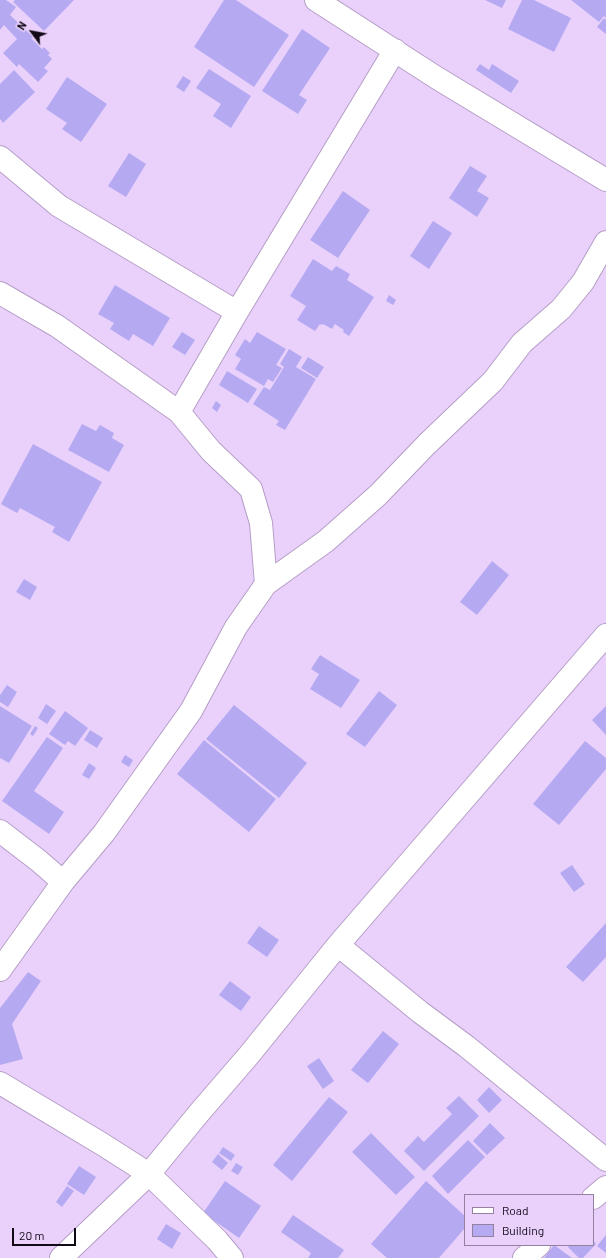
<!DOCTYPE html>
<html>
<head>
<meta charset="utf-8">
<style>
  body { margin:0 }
  #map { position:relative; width:606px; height:1258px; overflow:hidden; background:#ead1fc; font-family:Barlow,sans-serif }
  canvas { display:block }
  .legend { position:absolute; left:464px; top:1194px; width:130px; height:52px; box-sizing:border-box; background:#ead1fc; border:1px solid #9481a0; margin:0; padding:5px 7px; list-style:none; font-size:12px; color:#120917 }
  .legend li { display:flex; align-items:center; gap:8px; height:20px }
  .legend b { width:20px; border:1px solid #9481a0 }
  .north { position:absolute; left:12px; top:12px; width:40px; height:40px; -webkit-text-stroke:3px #ead1fc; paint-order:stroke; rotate:302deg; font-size:11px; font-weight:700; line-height:16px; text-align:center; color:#120917 }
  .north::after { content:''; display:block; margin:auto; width:14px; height:18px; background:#120917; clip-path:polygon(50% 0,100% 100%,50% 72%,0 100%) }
  .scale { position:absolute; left:12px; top:1228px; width:64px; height:18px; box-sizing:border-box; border:2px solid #120917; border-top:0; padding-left:5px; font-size:12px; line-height:14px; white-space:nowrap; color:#120917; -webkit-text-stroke:3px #ead1fc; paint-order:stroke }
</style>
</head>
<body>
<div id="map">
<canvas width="606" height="1258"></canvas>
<ul class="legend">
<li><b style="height:5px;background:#fff"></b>Road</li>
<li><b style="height:11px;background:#b5aaf2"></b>Building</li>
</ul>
<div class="north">N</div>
<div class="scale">20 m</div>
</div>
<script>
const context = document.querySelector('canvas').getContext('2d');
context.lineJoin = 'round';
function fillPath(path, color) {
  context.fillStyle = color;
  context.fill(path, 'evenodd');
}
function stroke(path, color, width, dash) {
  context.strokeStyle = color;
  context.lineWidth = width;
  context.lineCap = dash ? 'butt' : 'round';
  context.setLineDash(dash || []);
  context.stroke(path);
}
fillPath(new Path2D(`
  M0,0h6l10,7 -6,8 23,22 -2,1 11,11 2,-2 6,6 -2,2 4,4 -8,9 4,3 -10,11 -19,-18 -2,3 -14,-14 14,-14 -13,-14 -4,5z
  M15,0h59l-30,31 -31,-29z
  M224,0h12l53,35 -35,52 -60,-40z
  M485,0h21l-4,8z
  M522,0h12l37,18 -17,34 -46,-23z
  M571,0h35v18l-2,-2 -5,6z
  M604,18l2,2v14l-9,-7z
  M302,29l28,19 -31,47 8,5 -9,14 -36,-23z
  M480,64l9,6 3,-6 27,17 -8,12 -35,-23z
  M209,69l42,27 -20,32 -18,-12 8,-12 -25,-16z
  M14,70l21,22 -32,31 -3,-4v-35z
  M183,76l8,5 -7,11 -8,-5z
  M67,77l40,27 -26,38 -19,-13 5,-6 -21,-14z
  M129,153l17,11 -20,33 -18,-11z
  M470,166l17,10 -10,15 12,7 -12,19 -28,-19z
  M343,191l27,19 -32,48 -28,-18z
  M433,221l19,12 -23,36 -19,-13z
  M313,259l19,12 4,-5 14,8 -3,6 27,17 -25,39 -6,-4 1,-2 -9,-6 -3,5 -9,-5 -1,1 -2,-1 -5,7 -18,-11 9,-14 -16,-10z
  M115,285l55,33 -17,28 -20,-12 -4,7 -19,-12 4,-6 -16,-9z
  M389,295l7,5 -3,5 -7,-4z
  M182,332l13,8 -10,15 -13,-8z
  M257,332l29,17 -10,16 6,3 -9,14 -5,-3 -4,7 -29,-17 6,-10 -6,-4 10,-16 5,4z
  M289,349l13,8 -6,10 20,12 -31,51 -9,-5 3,-4 -26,-17 11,-17 6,3 14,-23 -4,-3z
  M308,357l16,10 -7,11 -16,-10z
  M227,371l30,18 -9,14 -29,-18z
  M216,401l5,4 -4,7 -5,-4z
  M82,424l14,7 4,-6 14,8 -2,5 12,7 -15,27 -41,-22z
  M33,444l69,38 -33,60 -17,-10 3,-5 -35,-19 -3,5 -16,-9z
  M492,561l17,14 -32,40 -17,-13z
  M24,579l13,8 -7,13 -14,-8z
  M320,655l40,25 -19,28 -31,-19 9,-15 -8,-5z
  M7,685l10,7 -9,15 -8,-5v-7z
  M379,691l18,14 -32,42 -19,-13z
  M46,704l10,7 -9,13 -9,-6z
  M234,705l73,58 -28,35 -73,-59z
  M0,706l32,20 -23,37 -9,-5z
  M606,706v29l-14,-15z
  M65,711l23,17 -13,18 -7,-5 -3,4 -16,-11z
  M35,726l3,2 -5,8 -3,-2z
  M90,730l13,8 -6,10 -13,-8z
  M47,737l16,11 -29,43 30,21 -15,22 -47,-33z
  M204,740l72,59 -27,33 -72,-58z
  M585,741l21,17v11l-47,56 -26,-21z
  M125,755l8,5 -4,7 -8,-5z
  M89,763l7,5 -7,11 -7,-4z
  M572,865l13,19 -11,8 -14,-19z
  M606,923v34l-23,25 -17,-15z
  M259,926l20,14 -12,17 -20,-14z
  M28,972l13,9 -29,43 11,35 -23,6v-57z
  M230,981l21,16 -10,14 -22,-16z
  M383,1031l16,13 -31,39 -17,-13z
  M319,1058l15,23 -11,8 -16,-23z
  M489,1087l13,13 -13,13 -12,-13z
  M459,1096l20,20 -55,55 -20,-20 14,-15 6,6 28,-28 -6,-6z
  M329,1097l19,15 -56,69 -19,-16z
  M490,1123l15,15 -18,17 -14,-14z
  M371,1133l44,44 -19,18 -44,-43z
  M468,1140l17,17 -37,37 -16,-18z
  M223,1147l12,8 -4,6 -12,-8z
  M218,1154l10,9 -6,7 -10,-8z
  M236,1163l7,4 -5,8 -7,-4z
  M79,1166l17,11 -12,18 -17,-11z
  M225,1181l36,25 -22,32 -36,-25z
  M426,1181l39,35v12l-26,30h-52l-16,-14z
  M67,1186l7,5 -12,16 -6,-5z
  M293,1215l51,35 -6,8h-30l3,-5 -30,-21z
  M166,1224l15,9 -9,16 -15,-10z
  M606,1235v18l-9,-7z
  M593,1240l3,4 -13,14h-4l-11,-11 1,-2h24z
  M554,1245l18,13h-28z`), '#b5aaf2');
const minor = new Path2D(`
  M316,0l121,78 169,102
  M0,157l59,49 178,106
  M0,293l57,33 122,86 58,-100 158,-262
  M179,412l32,39 40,38 10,34 5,61 60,-43 52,-46 49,-51 66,-63 29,-38 39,-34 22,-27 23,-40
  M0,831l39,30 24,21
  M338,945l82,67 46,34 140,114
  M0,970l63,-88 41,-49 87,-122 45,-84 30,-43
  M0,1083l102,61 47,30 68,66 15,18
  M593,1198l13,-11
  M61,1258l88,-84 50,-61 50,-58 89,-110 268,-310
  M524,1258l15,-13`);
stroke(minor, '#b59ec6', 24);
stroke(minor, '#fff', 22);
</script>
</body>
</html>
